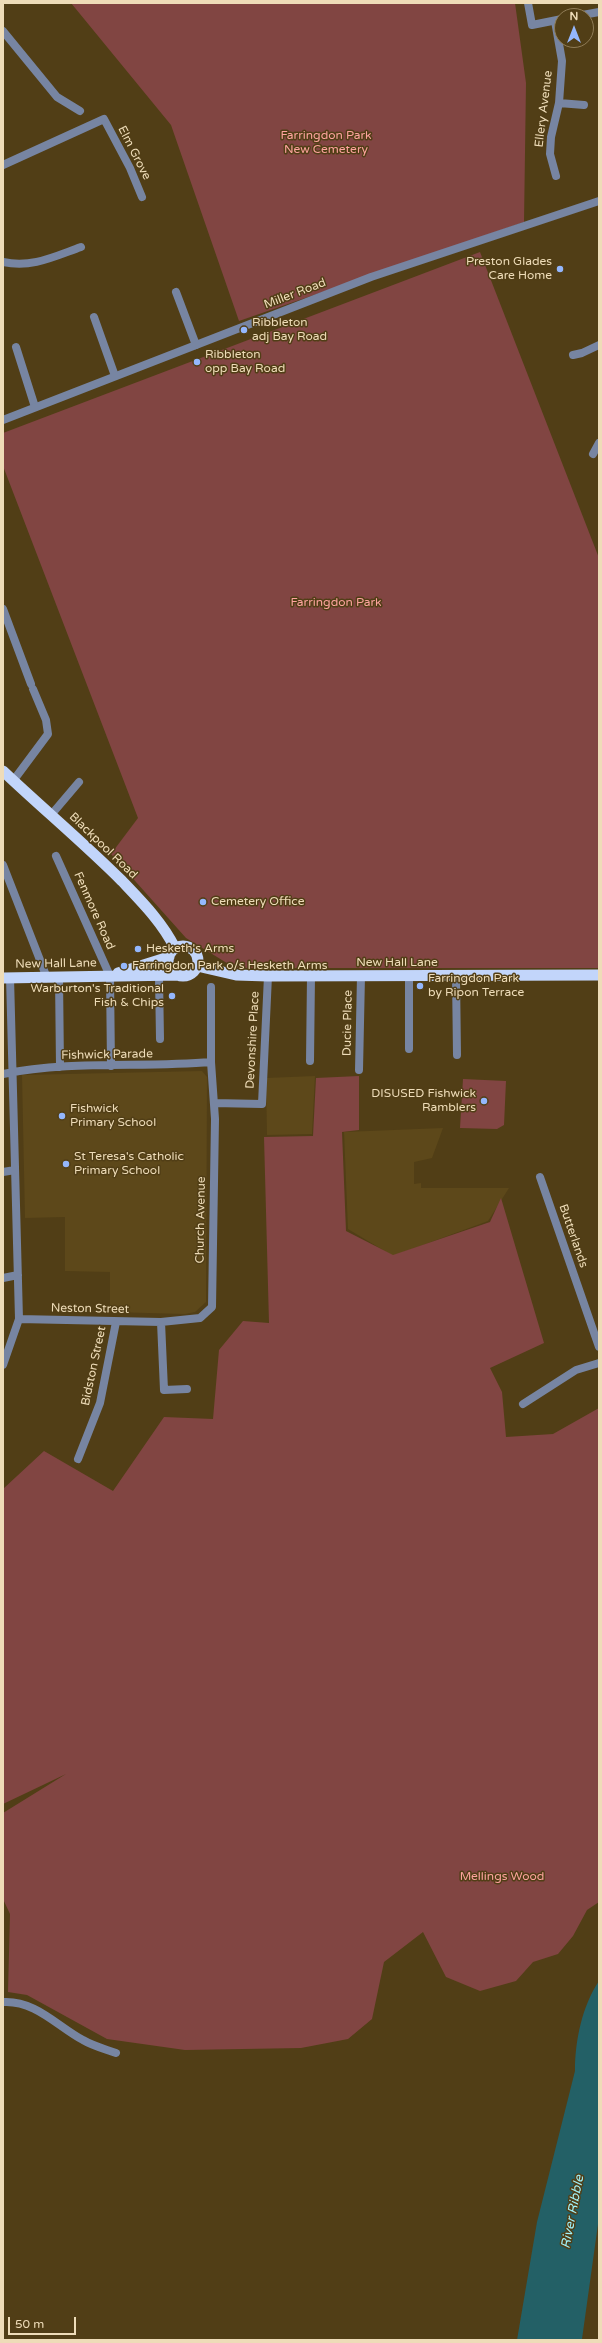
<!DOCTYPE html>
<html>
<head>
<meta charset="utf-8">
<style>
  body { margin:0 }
  #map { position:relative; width:602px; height:2343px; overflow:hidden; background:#513e16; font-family:"Varela Round",sans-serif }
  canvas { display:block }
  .frame { position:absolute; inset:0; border:4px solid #eedcb8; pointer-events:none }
  .north { position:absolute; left:554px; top:8px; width:40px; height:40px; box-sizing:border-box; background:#513e16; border:1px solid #907d57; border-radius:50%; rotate:0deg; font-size:11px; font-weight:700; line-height:16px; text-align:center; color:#eedcb8 }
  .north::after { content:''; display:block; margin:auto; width:14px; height:18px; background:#94b7fd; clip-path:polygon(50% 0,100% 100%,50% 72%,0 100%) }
  .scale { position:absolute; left:8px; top:2317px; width:68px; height:18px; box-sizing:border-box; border:2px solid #eedcb8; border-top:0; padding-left:5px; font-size:12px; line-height:14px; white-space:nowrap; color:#eedcb8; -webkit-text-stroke:3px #513e16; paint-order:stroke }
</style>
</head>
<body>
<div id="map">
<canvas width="602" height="2343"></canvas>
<div class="frame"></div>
<div class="north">N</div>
<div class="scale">50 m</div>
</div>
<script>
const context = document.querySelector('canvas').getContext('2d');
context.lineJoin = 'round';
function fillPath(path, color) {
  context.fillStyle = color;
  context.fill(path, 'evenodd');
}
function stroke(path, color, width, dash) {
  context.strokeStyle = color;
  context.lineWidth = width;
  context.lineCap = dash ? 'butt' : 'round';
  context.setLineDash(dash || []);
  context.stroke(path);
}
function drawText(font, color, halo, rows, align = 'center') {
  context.font = font + ' "Varela Round",sans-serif';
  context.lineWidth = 3;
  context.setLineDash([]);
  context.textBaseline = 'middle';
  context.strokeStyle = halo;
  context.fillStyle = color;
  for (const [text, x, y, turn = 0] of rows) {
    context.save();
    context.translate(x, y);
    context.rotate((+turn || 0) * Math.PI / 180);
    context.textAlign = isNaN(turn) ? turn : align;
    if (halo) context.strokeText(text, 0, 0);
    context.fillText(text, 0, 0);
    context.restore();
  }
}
fillPath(new Path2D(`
  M202,1071l5,6 -1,225 -11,10 -10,2 -75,-2v-40l-45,-1v-54l-40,1 -3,-143z
  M315,1076l-3,58 -45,1 -1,-57z
  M443,1128l-11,30 -18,4v22l7,-1v5h88l-21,33 -95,35 -45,-27 -4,-97z`), '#5d481a');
fillPath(new Path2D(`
  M71,3h444l11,80 -2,139 -285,99 -68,-196z
  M480,252l119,306v410h-364l-49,-30 -75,-84 27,-36 -135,-352v-33z
  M359,1076v54l-17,2 4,99 47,24 97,-33 11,-24 43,145 -54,25 12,24 4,45 47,-3 46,-26v494l-12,8 -14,26 -15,18 -25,8 -17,19 -36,10 -34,-14 -23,-45 -39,30 -12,57 -24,20 -47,9 -116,2 -78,-11 -80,-44 -19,-3 2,-78 -7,-15v-86l63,-39 -63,30v-315l41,-38 69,40 51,-74 49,2 6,-69 24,-29 26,2 -5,-186 49,-1 3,-58z
  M463,1079l43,2 -2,44 -7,4 -37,-1z`), '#814542');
fillPath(new Path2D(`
  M599,1981v236l-17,122 -65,1 20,-118 38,-151c0,-30 7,-65 24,-90z`), '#236066');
stroke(new Path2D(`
  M528,3l4,22 30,-6
  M577,16l22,-4
  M555,21l7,40 -3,42 -8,34 -1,17 6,22
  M3,31l54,66 23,14
  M559,103l25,2
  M3,165l101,-46 26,49 12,29
  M3,262c29,6 50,-5 78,-15
  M176,292l20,53
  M94,317l21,59
  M16,347l19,60
  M573,355l9,-2 17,-8
  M593,454l6,-11
  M3,609l28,75
  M13,781l35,-47 -2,-14 -13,-31
  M51,815l28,-33
  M56,856l54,120 1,90
  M3,865l44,113
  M456,976l1,79
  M59,977l1,90
  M159,977l1,62
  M409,1049v-73
  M310,1061l1,-85
  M359,1070l2,-94
  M3,1074c68,-14 139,-6 208,-12
  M214,1103l48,1 6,-128
  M3,1172l12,-2
  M540,1177l59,170
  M3,1278l15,-3
  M19,1319l142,3
  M3,1365l16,-46 -9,-342
  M187,1389l-23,1 -3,-68 39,-4 12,-11 3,-188 -4,-57v-75
  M523,1404l53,-34 23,-7
  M78,1459l22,-56 16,-81
  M3,2002c32,-2 54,24 80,38 10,6 22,9 33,13`), '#7785a2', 8);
stroke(new Path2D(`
  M3,420l368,-143 228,-76`), '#7785a2', 8);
stroke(new Path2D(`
  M3,771c39,37 81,72 119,110 20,21 40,41 53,67
  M168 961a15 15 0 1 1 30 0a15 15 0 1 1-30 0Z
  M197,966l39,9 32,1 331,-1
  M118,973l51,-16
  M3,978l175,-3`), '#c2d5fa', 11);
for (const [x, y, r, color] of [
  [560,269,4,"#94b7fd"],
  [244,330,4,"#94b7fd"],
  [197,362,4,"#94b7fd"],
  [203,902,4,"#94b7fd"],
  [138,949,4,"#94b7fd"],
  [124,966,4,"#94b7fd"],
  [420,986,4,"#94b7fd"],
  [172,996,4,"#94b7fd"],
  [484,1101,4,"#94b7fd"],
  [62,1116,4,"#94b7fd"],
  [66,1164,4,"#94b7fd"]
]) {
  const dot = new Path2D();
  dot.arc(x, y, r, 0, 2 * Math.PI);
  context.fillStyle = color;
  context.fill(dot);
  stroke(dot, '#513e16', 1.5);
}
drawText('12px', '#eedcb8', '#513e16', [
  ["Ellery Avenue",544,109,-83],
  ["Elm Grove",134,153,63],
  ["Miller Road",295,294,-21],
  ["Blackpool Road",103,846,44],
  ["Fenmore Road",94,911,66],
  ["New Hall Lane",397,963],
  ["New Hall Lane",56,964,-1],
  ["Ducie Place",348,1023,-89],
  ["Devonshire Place",253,1040,-87],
  ["Fishwick Parade",107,1055,-1],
  ["Church Avenue",201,1220,-89],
  ["Butterlands",573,1236,71],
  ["Neston Street",90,1309,1],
  ["Bidston Street",94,1366,-78]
]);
drawText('12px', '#fda39e', '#513e16', [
  ["Farringdon Park",326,136],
  ["New Cemetery",326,150],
  ["Farringdon Park",336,603],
  ["Mellings Wood",502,1877]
]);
drawText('12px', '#eedcb8', '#513e16', [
  ["Preston Glades",552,262,"right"],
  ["Care Home",552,276,"right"],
  ["Ribbleton",252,323],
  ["adj Bay Road",252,337],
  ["Ribbleton",205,355],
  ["opp Bay Road",205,369],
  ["Cemetery Office",211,902],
  ["Hesketh's Arms",146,949],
  ["Farringdon Park o/s Hesketh Arms",132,966],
  ["Farringdon Park",428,979],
  ["by Ripon Terrace",428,993],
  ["Warburton's Traditional",164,989,"right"],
  ["Fish & Chips",164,1003,"right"],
  ["DISUSED Fishwick",476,1094,"right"],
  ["Ramblers",476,1108,"right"],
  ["Fishwick",70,1109],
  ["Primary School",70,1123],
  ["St Teresa's Catholic",74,1157],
  ["Primary School",74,1171]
], 'left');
drawText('italic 13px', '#a1f3fb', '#513e16', [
  ["River Ribble",573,2212,-79]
]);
</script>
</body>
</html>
